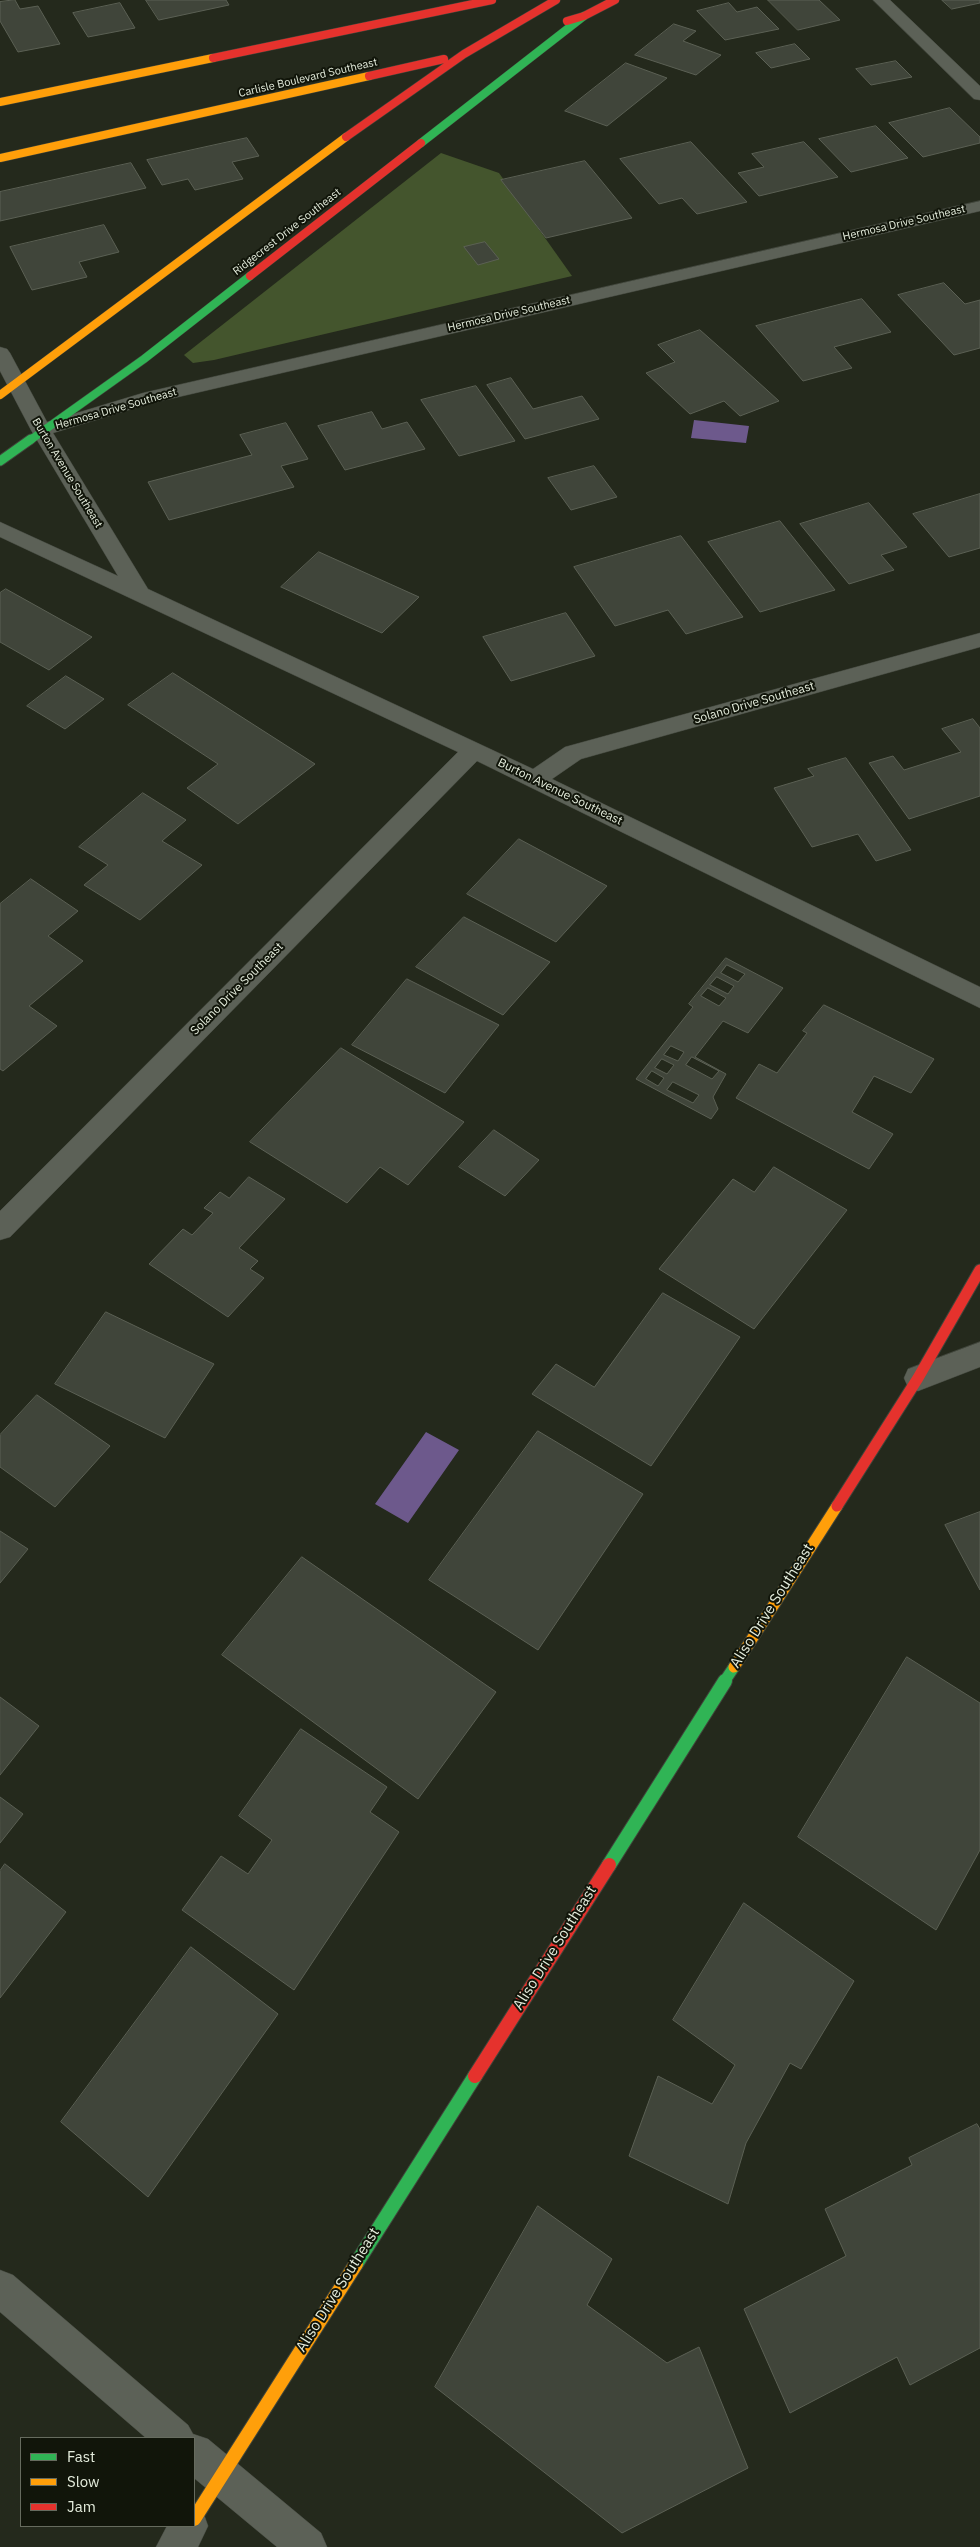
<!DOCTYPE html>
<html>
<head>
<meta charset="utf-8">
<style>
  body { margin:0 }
  #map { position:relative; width:980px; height:2547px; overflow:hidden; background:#24291c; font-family:"IBM Plex Sans",sans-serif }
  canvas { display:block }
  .legend { position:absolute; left:20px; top:2437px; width:175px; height:90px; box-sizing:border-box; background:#11150a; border:1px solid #666b5e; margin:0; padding:6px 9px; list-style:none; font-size:15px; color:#e5eddd }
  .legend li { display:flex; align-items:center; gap:10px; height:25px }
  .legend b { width:25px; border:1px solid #666b5e }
</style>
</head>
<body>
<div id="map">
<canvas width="980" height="2547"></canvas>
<ul class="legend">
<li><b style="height:6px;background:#30b455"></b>Fast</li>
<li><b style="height:6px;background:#ff9f0a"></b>Slow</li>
<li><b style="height:6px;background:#e5322d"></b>Jam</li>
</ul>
</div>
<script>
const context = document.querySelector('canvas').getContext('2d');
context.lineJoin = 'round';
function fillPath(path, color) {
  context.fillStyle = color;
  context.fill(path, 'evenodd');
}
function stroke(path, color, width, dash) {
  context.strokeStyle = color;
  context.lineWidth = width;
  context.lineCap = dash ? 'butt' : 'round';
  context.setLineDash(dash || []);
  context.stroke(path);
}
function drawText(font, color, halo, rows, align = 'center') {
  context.font = font + ' "IBM Plex Sans",sans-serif';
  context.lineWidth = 4;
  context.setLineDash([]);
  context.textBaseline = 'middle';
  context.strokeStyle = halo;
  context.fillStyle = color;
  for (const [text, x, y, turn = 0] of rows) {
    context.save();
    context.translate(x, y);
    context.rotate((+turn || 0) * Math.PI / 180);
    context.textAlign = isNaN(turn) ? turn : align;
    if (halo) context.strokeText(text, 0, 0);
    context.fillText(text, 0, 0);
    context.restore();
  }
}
fillPath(new Path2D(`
  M441,153l58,20 73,103 -358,84 -21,3 -9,-8z`), '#44552d');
fillPath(new Path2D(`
  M694,420l55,6 -3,17 -55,-5z
  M426,1432l33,18 -51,73 -33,-19z`), '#6d598c');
const building = new Path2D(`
  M15,0l5,9 18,-3 22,38 -42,8 -18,-31v-19z
  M146,0h80l3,5 -70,15z
  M768,0h51l21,20 -42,10z
  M942,0h38v3l-28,6z
  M120,3l15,25 -47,9 -15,-24z
  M729,3l8,9 20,-5 22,22 -54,11 -28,-29z
  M674,24l22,7 -13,10 38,14 -25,20 -61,-20z
  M795,44l15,15 -39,9 -15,-15z
  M896,61l16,16 -41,8 -15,-16z
  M626,63l41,15 -60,48 -42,-15z
  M950,108l30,29v6l-57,14 -34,-34z
  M876,126l32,32 -57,14 -32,-33z
  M247,138l12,18 -27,6 11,17 -48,11 -7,-11 -26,6 -15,-25z
  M691,142l56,60 -50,12 -15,-16 -23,6 -39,-45z
  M804,142l34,35 -79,19 -21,-23 26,-6 -12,-13z
  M585,161l47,57 -86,20 -45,-58z
  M131,163l15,25 -146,33v-29z
  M104,225l15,27 -40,10 8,15 -55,13 -22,-43z
  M485,242l14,17 -21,6 -14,-18z
  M944,283l21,21 15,-4v48l-26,7 -56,-60z
  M862,299l29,33 -57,15 18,21 -49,13 -47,-55z
  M700,330l35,31 44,40 -39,15 -16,-15 -34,13 -44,-41 29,-11 -17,-17z
  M511,378l22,31 49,-13 17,23 -74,20 -38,-54z
  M476,386l39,55 -56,15 -38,-56z
  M372,412l10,17 25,-7 18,27 -80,21 -27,-44z
  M286,423l22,36 -27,7 13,21 -125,33 -21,-38 104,-27 -12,-20z
  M594,466l23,31 -46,13 -23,-32z
  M980,494v54l-31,9 -36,-43z
  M869,503l38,44 -26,8 13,15 -45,14 -49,-60z
  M780,521l55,69 -75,22 -52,-70z
  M681,536l62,81 -57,17 -18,-24 -53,16 -41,-59z
  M319,552l100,45 -37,36 -101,-46z
  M6,589l86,48 -43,33 -49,-28v-49z
  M566,613l29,43 -84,25 -28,-44z
  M173,673l142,91 -77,60 -51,-36 31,-24 -90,-59z
  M66,676l38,23 -39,30 -38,-23z
  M973,719l7,9v68l-71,23 -40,-56 24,-7 11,14 57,-18 -19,-23z
  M846,758l65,92 -35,11 -18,-27 -46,13 -38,-59 40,-12 -6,-7z
  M143,793l43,27 -24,21 40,24 -62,55 -56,-35 24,-20 -29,-18z
  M519,839l88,47 -51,56 -89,-48z
  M31,879l47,32 -30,25 35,25 -54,45 28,20 -54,45 -3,-2v-165z
  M464,917l86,45 -47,53 -87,-48z
  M726,958l57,30 -35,45 -25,-12 -28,36 31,17 -13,23 5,12 -7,10 -75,-40 57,-72 -4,-3zM727,965l18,9 -7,8 -17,-9zM717,977l17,9 -6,8 -18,-9zM708,988l18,10 -7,8 -18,-10zM671,1046l13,6 -6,9 -14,-6zM692,1057l27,14 -7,8 -26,-14zM662,1059l12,6 -7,9 -12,-6zM652,1071l12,7 -6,8 -12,-7zM673,1082l26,13 -6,8 -26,-13z
  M407,979l92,46 -54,68 -93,-48z
  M824,1005l110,54 -23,34 -37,-17 -22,36 41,22 -24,35 -133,-71 23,-34 18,9 30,-40 -4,-2z
  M341,1048l123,74 -56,63 -28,-18 -33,36 -97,-61z
  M494,1130l45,30 -34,36 -46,-29z
  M774,1167l73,43 -93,119 -95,-60 74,-90 21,13z
  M249,1177l36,22 -46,49 19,13 -8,8 14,9 -36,39 -79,-53 34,-35 9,6 21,-22 -9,-5 16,-16 9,6z
  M663,1293l77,44 -89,129 -119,-72 24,-30 38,23z
  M106,1312l108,52 -49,74 -110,-54z
  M37,1395l73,51 -55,61 -55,-40v-32z
  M538,1431l105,63 -105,156 -109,-70z
  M980,1512v78l-35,-65z
  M0,1531l28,18 -28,34z
  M302,1557l194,135 -78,107 -196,-144z
  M907,1657l73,46v147l-44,80 -138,-93z
  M0,1697l39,29 -39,49z
  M301,1729l86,58 -17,25 29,20 -105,158 -112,-80 39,-54 27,18 24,-34 -33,-24z
  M0,1797l23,17 -23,29z
  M5,1864l61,48 -66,86v-127z
  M744,1903l110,78 -53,88 -11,-6 -44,80 -18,61 -99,-48 29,-80 54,28 23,-39 -62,-45z
  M191,1947l87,67 -130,183 -87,-75z
  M977,2124l3,5v219l-70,37 -13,-28 -107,56 -46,-104 102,-53 -21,-47 87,-44 -3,-7z
  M538,2206l74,53 -25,46 80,58 32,-16 49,121 -126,65 -187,-146z`);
fillPath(building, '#40453a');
stroke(building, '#5b6054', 1);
const street = new Path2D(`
  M873,0h17l90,86v14l-6,-1z
  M980,201v10l-832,193 -95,29 95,156 385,180 32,-22 415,-114v14l-399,112 -29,20 428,208v21l-503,-247 -467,476 -10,3v-29l458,-459 -458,-215v-15l118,54 -87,-146 -31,-59v-24l7,2 3,4 37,69 96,-29z
  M980,1342v25l-62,24 -10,-4 -4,-9 4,-9z
  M0,2270l13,5 175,150 5,9 15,5 113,94 6,14h-50l-83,-69v-40h-48l-146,-126z
  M194,2509l9,3 5,14 -10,21h-42l11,-21h27z`);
const fastFar3 = new Path2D(`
  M421,143l163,-127
  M29,441l115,-82 106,-83`);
const fastFar2 = new Path2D(`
  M0,461l31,-22`);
const fastFar1 = new Path2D(`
  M724,1682l10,-15`);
const fast = new Path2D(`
  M609,1865l116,-184
  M356,2264l119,-188`);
const slowFar2 = new Path2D(`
  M0,102l213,-44
  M0,158l369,-82
  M0,395l346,-258`);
const slowFar1 = new Path2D(`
  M734,1667l103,-161`);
const slow = new Path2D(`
  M194,2519l162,-255`);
const jamFar2 = new Path2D(`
  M567,21l17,-5 31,-16
  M213,58l279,-58
  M369,76l75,-17
  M346,137l118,-83 92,-54
  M250,276l171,-133`);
const jamFar1 = new Path2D(`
  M837,1506l81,-128 62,-108`);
const jam = new Path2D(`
  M475,2076l134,-211`);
stroke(street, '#40453b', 1);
stroke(fastFar3, '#40453b', 9);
stroke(fastFar2, '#40453b', 11);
stroke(fastFar1, '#40453b', 13);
stroke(fast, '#40453b', 16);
stroke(slowFar2, '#40453b', 9);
stroke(slowFar1, '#40453b', 13);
stroke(slow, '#40453b', 16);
stroke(jamFar2, '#40453b', 9);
stroke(jamFar1, '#40453b', 13);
stroke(jam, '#40453b', 16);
fillPath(street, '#5c6157');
stroke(fastFar3, '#30b455', 8);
stroke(fastFar2, '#30b455', 9);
stroke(fastFar1, '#30b455', 11);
stroke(fast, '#30b455', 14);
stroke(slowFar2, '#ff9f0a', 8);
stroke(slowFar1, '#ff9f0a', 11);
stroke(slow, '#ff9f0a', 14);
stroke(jamFar2, '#e5322d', 8);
stroke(jamFar1, '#e5322d', 11);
stroke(jam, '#e5322d', 14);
drawText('11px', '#e5eddd', '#11150a', [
  ["Carlisle Boulevard Southeast",308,78,-13],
  ["Hermosa Drive Southeast",904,223,-13],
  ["Ridgecrest Drive Southeast",287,232,-38],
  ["Hermosa Drive Southeast",509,314,-13],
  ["Hermosa Drive Southeast",116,409,-16],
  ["Burton Avenue Southeast",67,473,59]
]);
drawText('12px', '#e5eddd', '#11150a', [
  ["Solano Drive Southeast",754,703,-16],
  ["Burton Avenue Southeast",560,792,26],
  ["Solano Drive Southeast",237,989,-45]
]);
drawText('15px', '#e5eddd', '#11150a', [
  ["Aliso Drive Southeast",772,1606,-58],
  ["Aliso Drive Southeast",555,1948,-58],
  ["Aliso Drive Southeast",338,2290,-58]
]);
</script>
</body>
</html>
